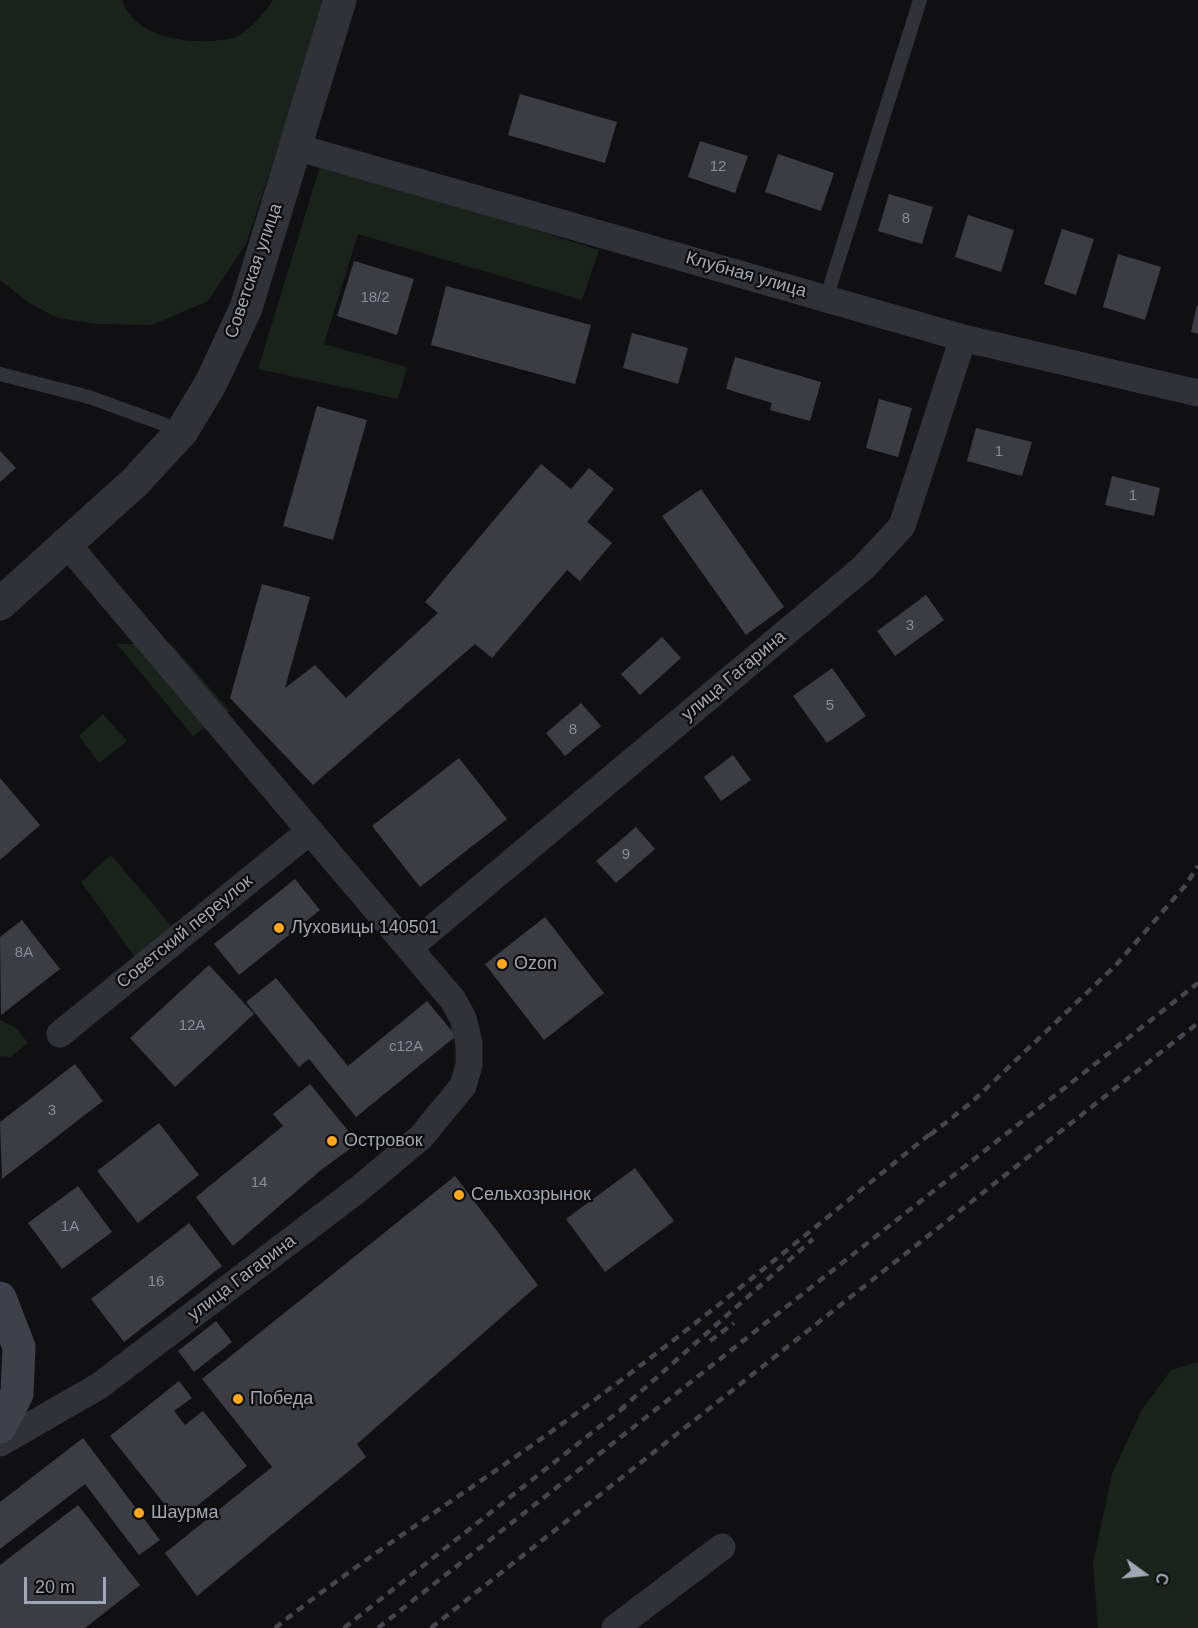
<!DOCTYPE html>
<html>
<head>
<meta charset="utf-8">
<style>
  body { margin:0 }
  #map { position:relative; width:1198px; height:1628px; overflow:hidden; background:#101012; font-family:Arial,sans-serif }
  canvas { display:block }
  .north { position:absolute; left:1114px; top:1544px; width:60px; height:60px; -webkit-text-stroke:4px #0b0c0d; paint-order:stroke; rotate:105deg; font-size:16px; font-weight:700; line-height:24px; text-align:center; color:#a0a7b4 }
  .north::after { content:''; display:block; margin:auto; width:21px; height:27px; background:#a0a7b4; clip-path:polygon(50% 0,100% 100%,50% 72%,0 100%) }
  .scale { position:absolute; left:24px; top:1577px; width:82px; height:27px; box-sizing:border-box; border:3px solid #a0a7b4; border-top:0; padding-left:8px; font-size:18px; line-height:21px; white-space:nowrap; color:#a0a7b4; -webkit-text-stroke:4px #0b0c0d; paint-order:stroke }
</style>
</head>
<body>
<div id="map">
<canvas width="1198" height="1628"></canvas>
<div class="north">С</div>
<div class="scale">20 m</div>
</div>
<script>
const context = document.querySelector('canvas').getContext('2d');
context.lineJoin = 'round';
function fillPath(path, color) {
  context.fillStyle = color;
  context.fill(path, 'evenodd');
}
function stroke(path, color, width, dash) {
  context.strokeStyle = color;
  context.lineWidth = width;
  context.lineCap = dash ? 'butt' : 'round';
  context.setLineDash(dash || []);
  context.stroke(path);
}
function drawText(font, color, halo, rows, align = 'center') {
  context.font = font + ' Arial,sans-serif';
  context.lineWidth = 4.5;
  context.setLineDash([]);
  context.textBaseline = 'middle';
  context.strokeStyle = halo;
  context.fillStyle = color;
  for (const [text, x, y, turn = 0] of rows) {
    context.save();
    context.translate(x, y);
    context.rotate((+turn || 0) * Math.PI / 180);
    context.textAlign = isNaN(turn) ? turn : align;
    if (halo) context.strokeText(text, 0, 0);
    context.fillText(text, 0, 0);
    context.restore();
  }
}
fillPath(new Path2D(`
  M0,0h122c14,41 74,46 111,38 12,-3 34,-27 40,-38h53l-80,244 -38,57 -56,24 -53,-1 -42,-6 -29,-16 -28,-22z
  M321,163l278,87 -17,50 -224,-66 -34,110 83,23 -9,32 -140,-30z
  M117,644h54l59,67 -37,25z
  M103,714l24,27 -28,22 -20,-27z
  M111,855l62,73 -36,32 -56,-78z
  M0,1020l15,7 13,16 -17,14 -11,-1z
  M1198,1362v266h-100l-5,-65 19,-89 29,-63 30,-41z`), '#1a221b');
fillPath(new Path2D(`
  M520,94l97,28 -12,41 -97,-28z
  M700,141l48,15 -13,37 -47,-16z
  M778,154l56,19 -13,38 -56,-19z
  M889,194l44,13 -11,37 -44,-13z
  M968,215l46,15 -13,42 -46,-15z
  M1062,229l32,10 -18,56 -32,-11z
  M1118,254l43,13 -16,53 -42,-13z
  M354,261l60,18 -17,56 -60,-19z
  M446,286l145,39 -16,59 -144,-39z
  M1197,305l1,1v28l-7,-2z
  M632,333l56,15 -10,36 -55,-16z
  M735,357l86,25 -11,39 -40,-11 2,-7 -46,-14z
  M879,399l33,9 -14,49 -32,-9z
  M317,406l50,14 -34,120 -50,-14z
  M976,428l56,14 -10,34 -55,-15z
  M0,451l16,17 -16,14z
  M541,464l30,25 18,-21 25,21 -27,33 25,21 -32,38 -13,-11 -75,88 -17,-14 -162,141 -83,-87 32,-114 48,13 -25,91 30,-23 31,33 92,-85 -13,-11z
  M1112,476l48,12 -6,28 -49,-11z
  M701,489l83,118 -38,28 -84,-119z
  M926,595l18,25 -49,36 -18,-25z
  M662,637l19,21 -41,37 -19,-21z
  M832,668l34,48 -39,27 -34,-47z
  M581,703l20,23 -36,30 -19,-23z
  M733,755l18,25 -30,21 -17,-24z
  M459,758l48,61 -87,68 -48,-61z
  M0,778l40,47 -40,35z
  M636,827l19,22 -39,34 -20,-22z
  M295,879l25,31 -81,65 -25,-31z
  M545,917l59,76 -60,47 -59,-76z
  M22,920l38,49 -59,46 -1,-78z
  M209,965l45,49 -79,73 -45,-49z
  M276,978l72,88 79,-65 29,35 -100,81 -47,-58 -10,8 -53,-65z
  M75,1064l28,37 -101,78 -2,-57z
  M310,1084l48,59 -37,27 -88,76 -37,-49 87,-71 -10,-12z
  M159,1123l40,52 -61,48 -41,-52z
  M635,1168l39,53 -69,51 -39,-53z
  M455,1176l83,109 -181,159 9,13 -169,139 -32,-43 107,-86 -70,-88z
  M78,1186l34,46 -50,37 -34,-46z
  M189,1223l33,43 -98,76 -33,-43z
  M216,1321l16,21 -38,30 -16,-21z
  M179,1381l13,17 -18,13 11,14 18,-14 44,55 -69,55 -68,-85z
  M83,1438l77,102 -21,15 -54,-71 -85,65v-47z
  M78,1505l62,80 -55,43h-85v-63z`), '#3c3d42');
stroke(new Path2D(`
  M826,299l94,-299
  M0,374l89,23 91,33`), '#313237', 14);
stroke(new Path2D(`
  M296,147l667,191 235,55
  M409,948l454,-380 39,-42 61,-188
  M60,1034l250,-203
  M0,1443l99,-57 261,-198 61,-51 42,-51 6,-21v-22l-6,-25 -10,-18 -386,-456
  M615,1628l107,-81`), '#313237', 27);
stroke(new Path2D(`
  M0,604l135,-122 47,-51 29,-48 35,-75 94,-308`), '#313237', 33);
stroke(new Path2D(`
  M0,1298l19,49 -2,47 -17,33`), '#3f4148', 33);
stroke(new Path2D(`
  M930,1135l42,-33 144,-137 69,-79 13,-20
  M710,1341l24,-18
  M620,1410l193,-171
  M275,1628c102,-81 214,-149 318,-227 117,-86 229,-180 342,-271
  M344,1628l283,-223
  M378,1628l820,-645
  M431,1628l767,-605`), '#44464d', 4.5, [8, 6]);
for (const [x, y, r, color] of [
  [279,928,6,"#ffa71c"],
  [502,964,6,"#ffa71c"],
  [332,1141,6,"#ffa71c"],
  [459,1195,6,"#ffa71c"],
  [238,1399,6,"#ffa71c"],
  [139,1513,6,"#ffa71c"]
]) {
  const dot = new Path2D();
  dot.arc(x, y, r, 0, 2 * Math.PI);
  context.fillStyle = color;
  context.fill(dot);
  stroke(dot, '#0b0c0d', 2);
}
drawText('15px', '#878c98', null, [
  ["12",718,167],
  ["8",906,219],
  ["18/2",375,298],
  ["1",999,452],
  ["1",1133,496],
  ["3",910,626],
  ["5",830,706],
  ["8",573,730],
  ["9",626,855],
  ["8А",24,953],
  ["12А",192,1026],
  ["с12А",406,1047],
  ["3",52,1111],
  ["14",259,1183],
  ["1А",70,1227],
  ["16",156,1282]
]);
drawText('18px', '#a0a7b4', '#0b0c0d', [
  ["Советская улица",254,271,-71],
  ["Клубная улица",746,275,16],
  ["улица Гагарина",734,676,-40],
  ["Советский переулок",185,932,-39],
  ["улица Гагарина",242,1278,-37]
]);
drawText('18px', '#a0a7b4', '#0b0c0d', [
  ["Луховицы 140501",291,928],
  ["Ozon",514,964],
  ["Островок",344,1141],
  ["Сельхозрынок",471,1195],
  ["Победа",250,1399],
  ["Шаурма",151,1513]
], 'left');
</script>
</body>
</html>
